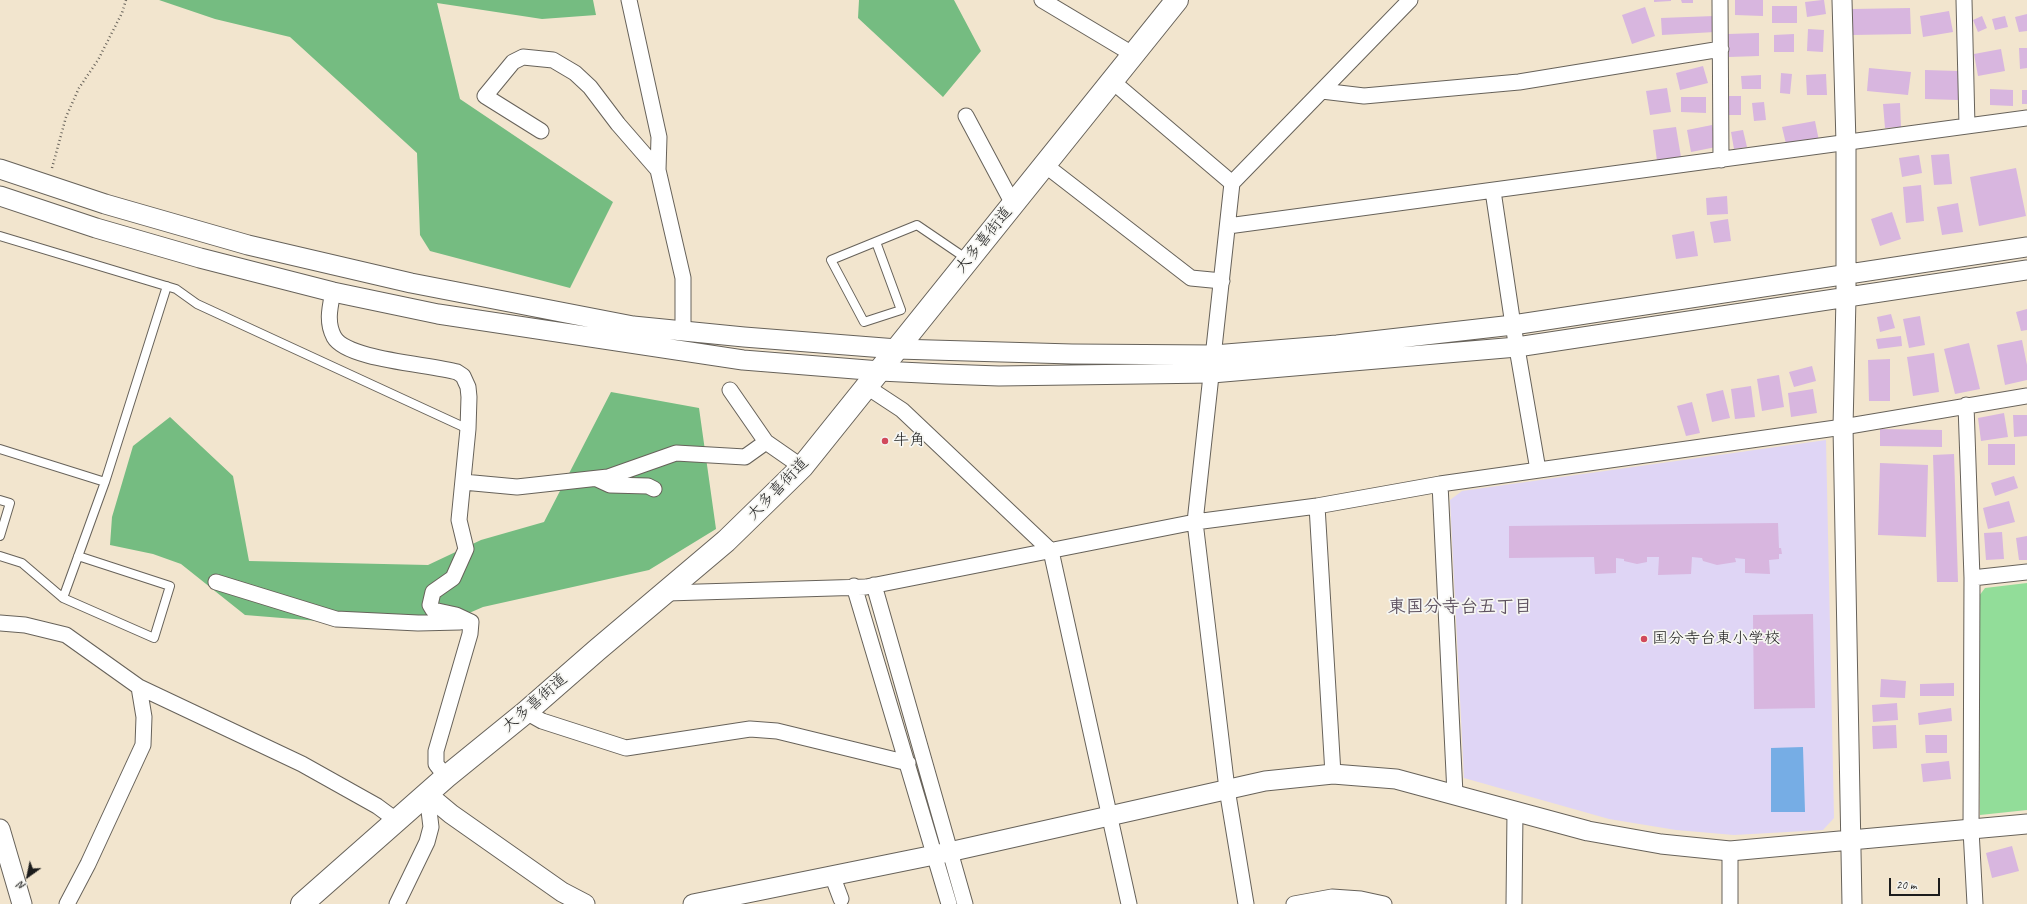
<!DOCTYPE html>
<html>
<head>
<meta charset="utf-8">
<style>
  body { margin:0 }
  #map { position:relative; width:2027px; height:904px; overflow:hidden; background:#f2e5ce; font-family:Caveat,sans-serif }
  canvas { display:block }
  .north { position:absolute; left:8px; top:856px; width:40px; height:40px; -webkit-text-stroke:3px #f6f6f2; paint-order:stroke; rotate:213deg; font-size:11px; font-weight:700; line-height:16px; text-align:center; color:#1c1c1c }
  .north::after { content:''; display:block; margin:auto; width:14px; height:18px; background:#1c1c1c; clip-path:polygon(50% 0,100% 100%,50% 72%,0 100%) }
  .scale { position:absolute; left:1889px; top:878px; width:51px; height:18px; box-sizing:border-box; border:2px solid #1c1c1c; border-top:0; padding-left:5px; font-size:12px; line-height:14px; white-space:nowrap; color:#1c1c1c; -webkit-text-stroke:3px #f6f6f2; paint-order:stroke }
</style>
</head>
<body>
<div id="map">
<canvas width="2027" height="904"></canvas>
<div class="north">N</div>
<div class="scale">20 m</div>
</div>
<script>
const context = document.querySelector('canvas').getContext('2d');
context.lineJoin = 'round';
function fillPath(path, color) {
  context.fillStyle = color;
  context.fill(path, 'evenodd');
}
function stroke(path, color, width, dash) {
  context.strokeStyle = color;
  context.lineWidth = width;
  context.lineCap = dash ? 'butt' : 'round';
  context.setLineDash(dash || []);
  context.stroke(path);
}
function drawText(font, color, halo, rows, align = 'center') {
  context.font = font + ' Caveat,"Klee One",sans-serif';
  context.lineWidth = 3.5;
  context.setLineDash([]);
  context.textBaseline = 'middle';
  context.strokeStyle = halo;
  context.fillStyle = color;
  for (const [text, x, y, turn = 0] of rows) {
    context.save();
    context.translate(x, y);
    context.rotate((+turn || 0) * Math.PI / 180);
    context.textAlign = isNaN(turn) ? turn : align;
    if (halo) context.strokeText(text, 0, 0);
    context.fillText(text, 0, 0);
    context.restore();
  }
}
fillPath(new Path2D(`
  M1826,440l8,378 -11,12 -89,5 -58,-5 -67,-11 -145,-41 -14,-278 12,-9z`), '#dfd5f5');
fillPath(new Path2D(`
  M2027,583v227l-47,5 -1,-219 6,-8z`), '#92dd99');
fillPath(new Path2D(`
  M159,0h434l3,15 -54,4 -105,-16 23,96 153,103 -43,86 -140,-37 -10,-16 -3,-82 -127,-116 -75,-18z
  M859,0h95l27,51 -38,46 -85,-79z
  M611,392l88,16 17,121 -67,41 -166,37 -53,23 -185,-15 -64,-51 -28,-10 -43,-9 2,-28 21,-71 37,-29 63,59 16,85 179,4 53,-25 63,-18z`), '#75bc81');
fillPath(new Path2D(`
  M1803,747l2,65h-34v-64z`), '#76ade5');
fillPath(new Path2D(`
  M1654,0h17v1l-17,1z
  M1681,0h12v3h-11z
  M1735,0h28v16l-28,-1z
  M1822,0h2l2,14 -19,3 -2,-15z
  M1772,6h25v17h-25z
  M1645,7l10,29 -23,8 -10,-29z
  M1910,8l1,26 -58,1 -1,-26z
  M1949,11l4,21 -30,5 -3,-21z
  M2027,14v17l-8,1 -4,-15z
  M1714,16l1,16 -53,3 -1,-17z
  M1982,16l5,12 -9,4 -5,-12z
  M2005,16l3,11 -13,3 -3,-11z
  M1808,29l16,1 -1,22 -16,-1z
  M1759,33v23l-30,1 -1,-23z
  M1794,34v18h-20v-17z
  M2019,48h8v20l-7,1z
  M2001,49l4,22 -27,5 -4,-22z
  M1703,66l5,17 -28,7 -4,-17z
  M1869,68l42,4 -3,23 -41,-4z
  M1925,70l33,1v29l-33,-1z
  M1781,73l11,1 -2,20 -10,-1z
  M1826,74l1,21h-20l-1,-20z
  M1761,75v14h-19l-1,-13z
  M1667,88l4,24 -21,3 -4,-24z
  M1990,89l23,1v16l-23,-1z
  M2022,90h5v14h-5z
  M1728,96h13v19h-13z
  M1681,97h25v16l-25,-1z
  M1764,102l2,18 -12,1 -2,-18z
  M1900,103l1,24 -16,1 -2,-24z
  M1815,121l4,20 -32,7 -5,-21z
  M1712,125l4,22 -25,5 -4,-22z
  M1676,127l5,30 -24,4 -4,-31z
  M1743,130l4,17 -13,2 -3,-17z
  M1949,154l3,30 -18,1 -3,-30z
  M1919,155l3,18 -20,4 -3,-19z
  M2016,168l10,48 -47,10 -9,-49z
  M1921,185l3,36 -18,2 -3,-36z
  M1727,196l1,18 -21,1 -1,-17z
  M1958,203l5,29 -21,3 -5,-28z
  M1892,212l9,27 -21,7 -9,-27z
  M1728,219l3,22 -17,2 -4,-21z
  M1694,231l4,25 -22,3 -4,-24z
  M2027,309v21l-6,1 -5,-19z
  M1891,314l4,14 -15,4 -3,-15z
  M1920,316l5,29 -16,3 -6,-29z
  M1901,336l1,10 -24,3 -2,-10z
  M2022,340l5,25v15l-22,5 -8,-40z
  M1969,343l11,46 -25,5 -11,-45z
  M1934,353l5,39 -26,4 -6,-39z
  M1890,359v42h-21l-1,-41z
  M1812,366l4,15 -22,6 -5,-15z
  M1779,375l5,32 -22,4 -5,-32z
  M1751,386l4,31 -20,2 -4,-30z
  M1813,389l4,24 -26,4 -3,-24z
  M1723,390l7,28 -18,4 -6,-28z
  M1692,402l8,31 -14,3 -9,-30z
  M2004,413l4,24 -27,4 -3,-23z
  M2013,415h14v21l-13,1z
  M1880,429l62,1v17l-62,-1z
  M1988,444h27v21h-27z
  M1954,454l4,128h-21l-4,-127z
  M1880,463l48,2 -2,72 -48,-2z
  M2014,476l4,12 -23,8 -4,-13z
  M2009,501l6,21 -27,7 -5,-21z
  M1778,523l1,25h2l1,6h-3v5l-10,1 1,14 -25,-1v-14l-10,-1 1,4 -19,3 -14,-4 -1,-3 -10,-1 -1,17 -33,1 1,-18h-12v5l-10,2 -13,-3v-2l-8,-1v15l-21,1 -1,-17 -85,1v-32z
  M2002,532l2,27 -18,1 -2,-27z
  M2027,536v24h-8l-3,-22z
  M1813,614l2,94 -61,1 -1,-94z
  M1881,679l25,2 -1,17 -25,-1z
  M1954,683v13h-34v-12z
  M1897,703l1,17 -25,2 -1,-17z
  M1951,708l1,13 -33,4 -1,-12z
  M1896,725l1,23 -24,1 -1,-23z
  M1925,735h22v18h-21z
  M1949,761l2,18 -28,3 -2,-18z
  M2012,846l7,25 -27,7 -6,-25z`), '#d8b6df');
const service = new Path2D(`
  M0,236l176,53 21,15 271,125
  M876,242l25,68 -37,12 -33,-62 86,-35 50,34
  M0,449l105,33
  M0,500l10,3 -10,33
  M0,556l22,7 41,35 91,40 16,-52 -92,-30
  M63,598l42,-116 62,-196`);
const minor = new Path2D(`
  M629,0l30,137 -1,33 25,108v53
  M1042,0l92,55
  M1720,0l1,160
  M1964,0l3,126
  M1112,81l120,102
  M1322,91l42,5 155,-14 202,-33
  M966,116l47,88
  M541,131l-56,-35 28,-34 10,-5 30,3 22,13 15,14 28,37 40,46
  M1045,165l146,113 31,3
  M1493,191l20,134 25,145
  M1228,226l799,-108
  M333,292c-3,15 -7,30 1,45 13,23 96,27 123,35l6,4 5,11 1,10 -1,32 -9,91 7,29 -13,29 -20,14 -3,13 3,5 23,5 15,7 -1,12 -34,117v13l10,13
  M867,387l35,23 149,141 78,353
  M730,390l36,52 36,25
  M1966,405l6,173 -1,252 4,74
  M597,479l13,6 38,1 6,3
  M463,482l54,5 91,-10 68,-24 69,4 21,-15
  M1440,484l15,310
  M1317,506l16,268
  M1972,578l55,-6
  M216,582l120,37 82,4 42,-1
  M874,585l91,319
  M854,586l95,318
  M667,593l199,-6 329,-65 122,-16 123,-22 403,-57 184,-31
  M0,623l25,2 41,10 73,52 163,77 75,42 19,14
  M526,712l16,9 84,27 124,-19 27,2 131,32
  M832,875l9,24
  M67,904l21,-40 55,-119 1,-28 -5,-30
  M397,904l30,-62 4,-15 -4,-33
  M1246,904l-19,-115 -32,-267 37,-339 178,-183
  M1294,904l38,-7 29,2 23,5
  M1514,904l1,-92
  M1730,904v-53`);
const tertiary = new Path2D(`
  M1842,0l4,143v155l-3,129 9,477
  M0,169l105,35 143,41 163,38 222,43 111,11 153,12 175,5 142,1 123,-10 176,-20 514,-78
  M0,196l96,32 104,30 133,34 105,22 305,46 137,11 63,3 56,2 213,-3 305,-26 510,-77
  M427,794l24,20 111,78 23,12
  M0,829l22,75
  M693,904l256,-52 316,-71 68,-7 63,5 192,52 73,13 69,7 297,-27`);
const trunk = new Path2D(`
  M302,904l144,-127 80,-65 71,-62 129,-109 76,-74 375,-467`);
stroke(service, '#67625a', 10);
stroke(minor, '#67625a', 17);
stroke(tertiary, '#67625a', 21);
stroke(trunk, '#67625a', 24);
stroke(new Path2D(`
  M52,168l14,-51 13,-29 19,-28 24,-47 4,-13`), '#67625a', 2.5, [1, 3]);
stroke(service, '#fff', 8);
stroke(minor, '#fff', 15);
stroke(tertiary, '#fff', 19);
stroke(trunk, '#fff', 22);
for (const [x, y, r, color] of [
  [885,441,4,"#d1495b"],
  [1644,639,4,"#d1495b"]
]) {
  const dot = new Path2D();
  dot.arc(x, y, r, 0, 2 * Math.PI);
  context.fillStyle = color;
  context.fill(dot);
  stroke(dot, '#f6f6f2', 1.5);
}
drawText('16px', '#1c1c1c', '#f6f6f2', [
  ["大多喜街道",984,240,-51],
  ["大多喜街道",778,489,-46],
  ["大多喜街道",535,703,-41]
]);
drawText('16px', '#1c1c1c', '#f6f6f2', [
  ["牛角",893,441],
  ["国分寺台東小学校",1652,639]
], 'left');
drawText('bold 18px', '#5e5260', '#f6f6f2', [
  ["東国分寺台五丁目",1460,607]
]);
</script>
</body>
</html>
